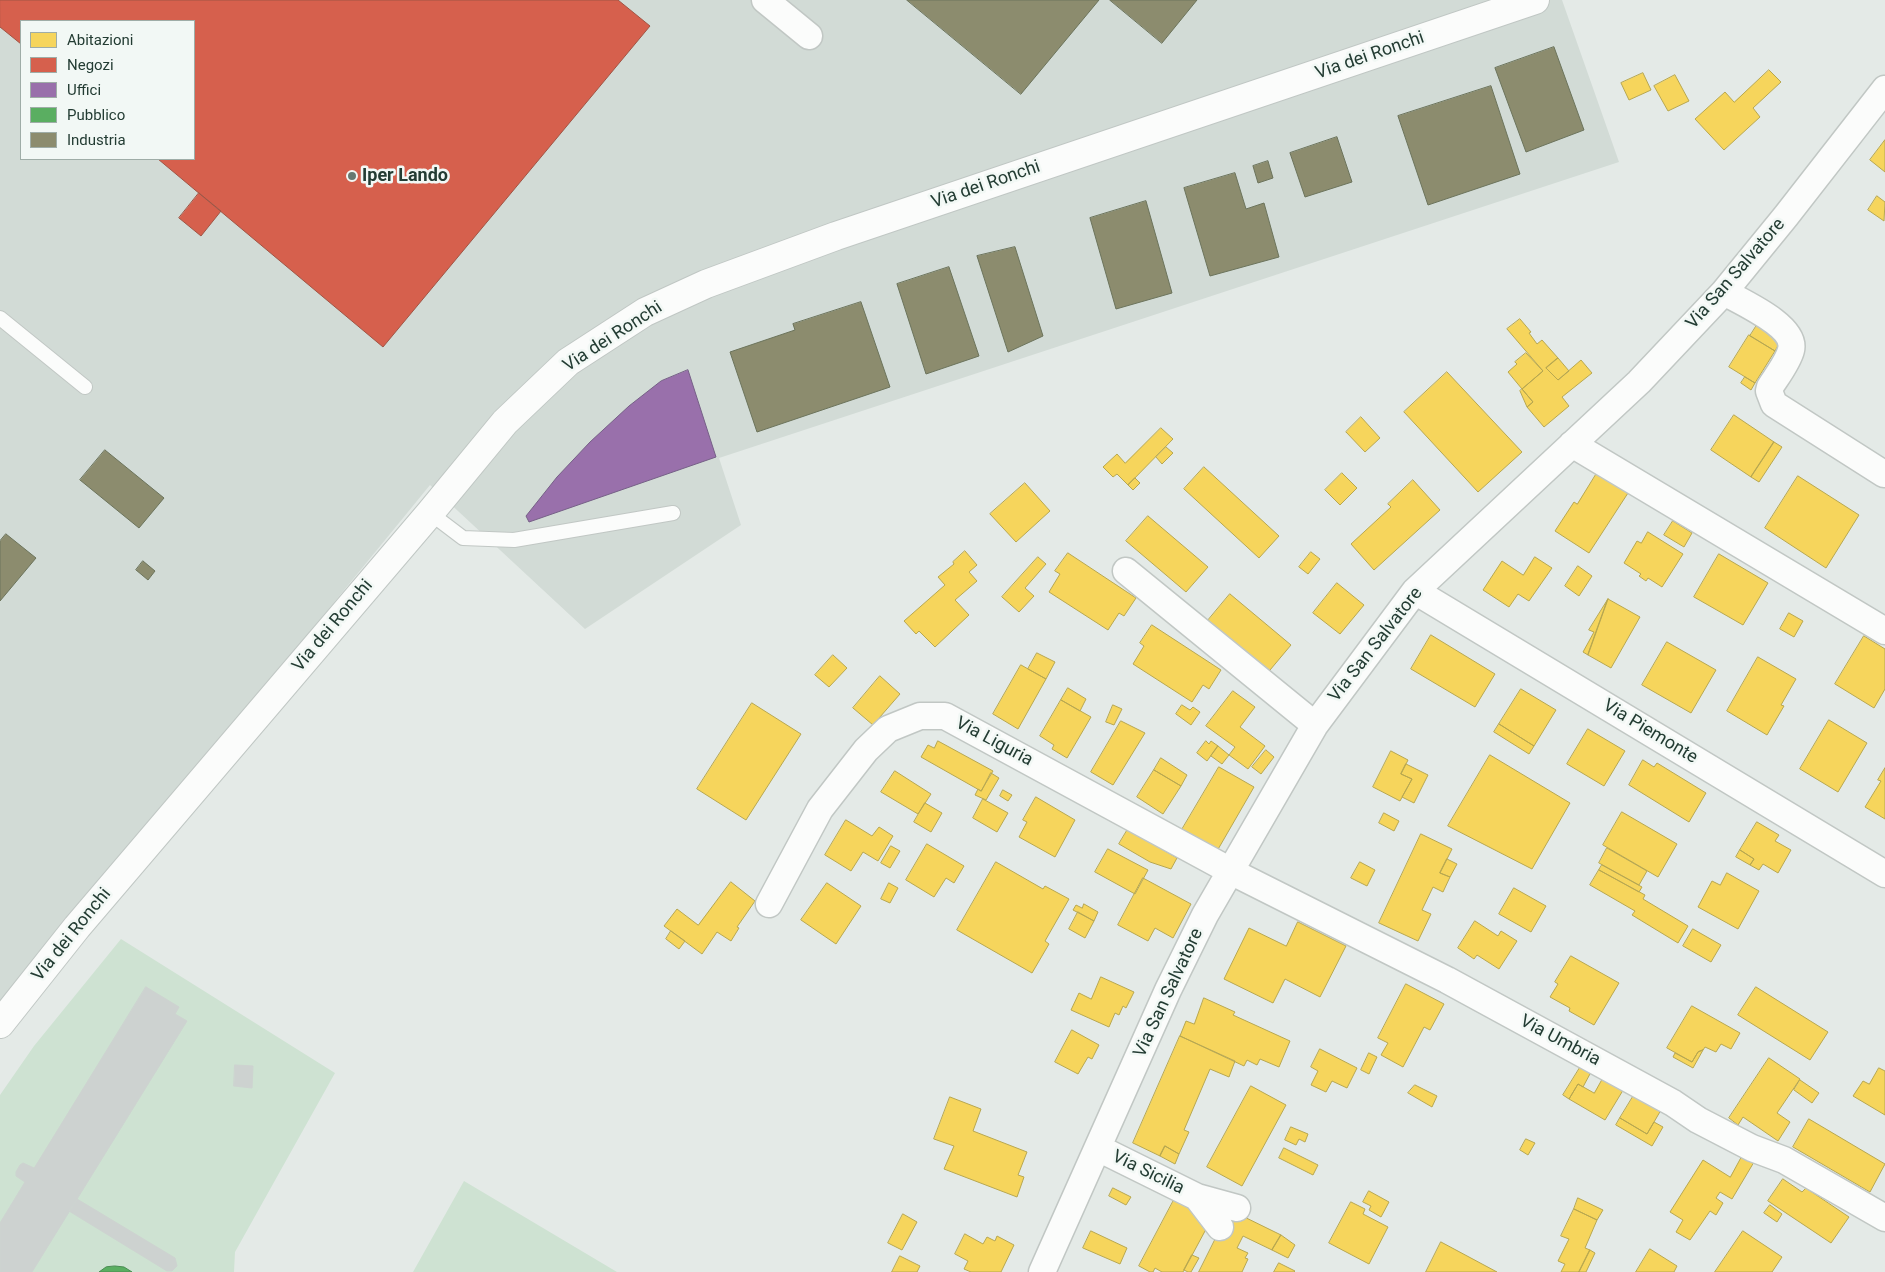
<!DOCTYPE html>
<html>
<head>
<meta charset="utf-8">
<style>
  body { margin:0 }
  #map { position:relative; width:1885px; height:1272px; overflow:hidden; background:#e4eae7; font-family:Roboto,sans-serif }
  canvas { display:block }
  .legend { position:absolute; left:20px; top:20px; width:175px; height:140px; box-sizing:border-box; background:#f2f8f5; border:1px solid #9fada7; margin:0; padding:6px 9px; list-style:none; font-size:15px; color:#233c33 }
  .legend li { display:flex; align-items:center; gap:10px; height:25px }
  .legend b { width:25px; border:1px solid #9fada7 }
</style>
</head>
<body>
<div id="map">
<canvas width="1885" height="1272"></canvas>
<ul class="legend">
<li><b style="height:14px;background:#f6d55c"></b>Abitazioni</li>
<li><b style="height:14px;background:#d6604d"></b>Negozi</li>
<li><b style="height:14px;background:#9970ab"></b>Uffici</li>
<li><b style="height:14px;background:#5aae61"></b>Pubblico</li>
<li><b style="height:14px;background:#8c8c6e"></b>Industria</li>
</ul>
</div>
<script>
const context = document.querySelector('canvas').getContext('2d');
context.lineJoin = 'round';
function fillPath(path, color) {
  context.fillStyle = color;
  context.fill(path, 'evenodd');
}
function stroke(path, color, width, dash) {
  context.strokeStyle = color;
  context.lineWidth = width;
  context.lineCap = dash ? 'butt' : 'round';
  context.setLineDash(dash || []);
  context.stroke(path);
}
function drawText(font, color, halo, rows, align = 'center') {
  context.font = font + ' Roboto,sans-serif';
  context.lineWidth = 5;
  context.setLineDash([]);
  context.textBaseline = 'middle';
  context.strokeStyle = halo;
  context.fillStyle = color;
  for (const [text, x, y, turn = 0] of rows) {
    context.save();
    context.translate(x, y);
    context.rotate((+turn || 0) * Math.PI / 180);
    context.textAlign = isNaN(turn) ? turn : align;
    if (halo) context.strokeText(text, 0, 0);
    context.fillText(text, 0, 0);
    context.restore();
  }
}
fillPath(new Path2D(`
  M0,0h1562l57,162 -900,296 22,67 -156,104 -155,-144 -430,526zM21,21h173v138h-173z`), '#d2dbd6');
fillPath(new Path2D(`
  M121,939l214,134 -100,179 -1,20h-234v-177l34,-49z
  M464,1181l153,91h-204z`), '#cee2d2');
const homes = new Path2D(`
  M1769,70l12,12 -28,26 7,9 -36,33 -29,-31 30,-27 9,10z
  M1643,73l8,17 -22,10 -8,-17z
  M1675,75l14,26 -21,10 -14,-25z
  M1885,140v32l-15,-12z
  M1877,196l8,6 -1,19 -16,-11z
  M1520,319l11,13 -2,1 8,11 5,-4 16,18 -12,10 12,12 23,-20 11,13 -30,24 7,9 -25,21 -17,-20 6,-5 -11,-13 21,-18 -36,-42z
  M1757,325l24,15 -6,11 -25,-15z
  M1749,335l26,16 -20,32 -26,-16z
  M1526,353l17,18 -21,18 -14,-17 9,-8 -2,-2z
  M1558,358l11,13 -11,9 -12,-12z
  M1447,372l75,80 -44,40 -74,-80z
  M1745,377l10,6 -4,7 -10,-7z
  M1522,389l11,13 -6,5 -7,-16z
  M1734,415l40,27 -23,35 -40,-27z
  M1361,417l19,21 -15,14 -19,-20z
  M1161,428l12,11 -45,46 -11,-11 -4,3 -10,-10 14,-13 8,9z
  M1774,442l8,5 -23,35 -8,-5z
  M1166,447l7,6 -11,11 -6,-7z
  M1204,467l75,69 -20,22 -75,-69z
  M1342,473l15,15 -17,17 -15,-15z
  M1597,473l31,20 -39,60 -34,-22 19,-29 3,2z
  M1798,476l61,39 -33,53 -61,-40z
  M1135,478l5,5 -7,7 -5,-5z
  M1413,480l27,30 -66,60 -23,-26 40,-37 -3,-3z
  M1025,483l25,28 -34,31 -26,-28z
  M1148,516l60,51 -22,25 -60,-51z
  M1673,521l19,12 -8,14 -20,-12z
  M1648,532l35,22 -21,33 -14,-9 -2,3 -7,-5 2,-2 -17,-11 13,-22 4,2z
  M965,551l12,14 -8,7 8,9 -22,19 14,15 -34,32 -16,-16 -3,3 -12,-13 41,-36 -7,-8 16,-13 -1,-2z
  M1311,552l9,7 -12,15 -9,-7z
  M1068,553l68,45 -12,18 -5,-3 -11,17 -59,-38 11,-18 -5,-3z
  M1719,554l49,29 -25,42 -49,-28z
  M1038,557l8,7 -21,24 9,8 -15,16 -17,-15z
  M1535,557l17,11 -23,33 -11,-7 -9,13 -26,-17 19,-29 21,14z
  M1578,566l14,10 -13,20 -14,-10z
  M1337,583l27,22 -24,29 -27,-21z
  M1230,594l61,51 -26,31 -60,-52z
  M1608,599l32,18 -29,51 -23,-13z
  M1608,599l-20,56 -5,-3 11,-20 -5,-2z
  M1789,613l14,8 -9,16 -14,-8z
  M1152,625l69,45 -12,19 -6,-4 -11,17 -59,-38 11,-18 -4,-3z
  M1431,635l64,39 -20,33 -64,-38z
  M1864,636l21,13v40l-11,19 -39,-24z
  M1667,642l49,28 -25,43 -49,-28z
  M1037,653l18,9 -9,17 -18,-10z
  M833,655l14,13 -18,19 -14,-12z
  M1758,657l38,22 -15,26 3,1 -17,29 -40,-24z
  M1021,665l25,14 -28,50 -25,-15z
  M880,676l20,18 -27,31 -20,-17z
  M1068,688l18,11 -6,12 -19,-11z
  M1521,689l35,21 -22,36 -35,-22z
  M1233,691l22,16 -15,20 25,19 -17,23 -19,-14 6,-8 -29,-21z
  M1061,700l30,17 -24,41 -15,-9 2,-4 -14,-9z
  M752,703l49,31 -55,86 -49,-31z
  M1113,705l9,4 -8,16 -8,-3z
  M1182,705l8,5 3,-3 7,5 -9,13 -15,-11z
  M1829,720l38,23 -29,49 -38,-23z
  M1121,721l24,12 -32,52 -22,-13z
  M1499,724l35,22 -5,8 -35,-22z
  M1588,729l37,22 -21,35 -37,-22z
  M938,741l55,30 -12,20 -60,-34 7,-12 6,3z
  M1206,741l3,3 2,-3 7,5 -11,15 -10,-8z
  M1218,746l11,9 -7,9 -11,-8z
  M1266,750l8,7 -13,17 -9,-7z
  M1391,751l17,9 -7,14 11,5 -12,22 -27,-14z
  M1490,755l80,48 -38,66 -84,-43z
  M1161,758l26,17 -6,11 -27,-16z
  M1643,760l11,7 3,-4 49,30 -17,29 -60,-37z
  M1406,764l22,11 -14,28 -12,-6 10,-18 -11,-5z
  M1219,767l35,20 -41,71 -33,-25z
  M1885,768v51l-20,-12 16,-26 -3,-1z
  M1154,770l27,16 -18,28 -26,-17z
  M895,771l36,23 -13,20 -37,-22z
  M991,773l8,5 -13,22 -11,-5 3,-6 3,2z
  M1003,790l9,5 -4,6 -8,-5z
  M1036,797l39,23 -20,37 -36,-20 8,-15 -4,-2z
  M983,799l25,14 -11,19 -24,-14z
  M925,803l17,10 -11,19 -17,-10z
  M1622,812l55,32 -19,33 -55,-32z
  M1384,813l15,8 -5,10 -15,-8z
  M846,820l26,16 7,-9 14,9 -15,25 -15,-9 -12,19 -26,-16z
  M1757,822l22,13 -4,6 16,9 -13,23 -15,-9 -4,6 -9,-5 4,-6 -14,-9z
  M1128,829l49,29 -6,11 -21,-7 -31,-18z
  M1421,834l31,15 -12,24 10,4 -7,15 -10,-5 -11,23 9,4 -13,27 -39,-18z
  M927,844l37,22 -10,17 -8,-5 -12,19 -28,-17z
  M891,846l9,5 -10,17 -9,-5z
  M1607,848l40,23 -8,14 -40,-22z
  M1108,849l40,21 -13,24 -40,-22z
  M1740,850l14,9 -4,6 -14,-8z
  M1447,859l10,5 -7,13 -10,-4z
  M996,862l47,27 2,-3 24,13 -24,42 4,3 -17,29 -75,-43z
  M1360,862l15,8 -8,16 -16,-8z
  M1602,865l40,22 -3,5 -40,-22z
  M1599,870l46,25 -2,4 45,27 -10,17 -46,-28 3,-4 -45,-26z
  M1727,873l32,18 -21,38 -40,-22 14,-26 8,4z
  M1143,878l48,26 -18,34 -18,-10 -7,13 -30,-16z
  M731,882l24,19 -18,26 2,1 -8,13 -14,-9 -15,22 -38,-28 13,-17 21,16z
  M827,883l34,23 -25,38 -35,-24z
  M889,883l9,5 -8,15 -9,-4z
  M1514,888l32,18 -15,26 -32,-18z
  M1084,904l14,8 -4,9 -21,-11 3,-5 6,3z
  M1078,912l16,9 -9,17 -16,-9z
  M1475,921l23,15 3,-5 16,10 -18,28 -22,-14 -3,4 -16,-11z
  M1298,922l48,24 -26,51 -35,-18 -12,24 -49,-24 25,-51 37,18z
  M1693,929l28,16 -10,17 -28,-16z
  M671,931l14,10 -6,8 -13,-10z
  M1571,956l48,27 -25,42 -25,-14 1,-3 -20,-11 8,-13 -3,-2z
  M1101,977l33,15 -8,16 -3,-2 -4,9 -4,-2 -6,14 -38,-17 8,-17 12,6z
  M1406,984l38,20 -14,26 -6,-3 -21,40 -22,-12 7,-12 -10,-5z
  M1756,987l72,45 -18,28 -72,-45z
  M1204,998l31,14 -2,3 57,26 -11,26 -19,-8 -3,6 -10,-5 -3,6 -64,-30 6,-15 8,3z
  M1692,1006l48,27 -9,16 -10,-5 -5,8 -11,-5 -2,3 -5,2 -6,10 -25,-14z
  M1072,1030l27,15 -7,14 -4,-2 -10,17 -23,-12z
  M1180,1036l55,25 -6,16 -19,-8 -26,61 5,2 -10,22 -14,-8 -5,10 -27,-13z
  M1320,1049l37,19 -10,20 -15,-7 -6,11 -15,-7 7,-14 -7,-4z
  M1703,1050l-10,18 -20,-11 2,-4 17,9 6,-10z
  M1369,1053l8,4 -8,17 -8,-4z
  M1769,1058l31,21 -23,34 13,9 -12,19 -35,-24 -5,8 -9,-7z
  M1581,1066l10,6 -8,15 -5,-3 -9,15 -6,-4z
  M1879,1068l6,3v44l-32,-19 10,-15 6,3z
  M1606,1073l19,14 -20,33 -36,-21 9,-15 16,9z
  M1800,1080l19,13 -7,10 -18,-13z
  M1415,1085l22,11 -5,11 -24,-14z
  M1251,1086l35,19 -44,81 -35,-19z
  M1634,1095l27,15 -14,24 -27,-16z
  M950,1097l31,12 -8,22 54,21 -9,23 6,2 -7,20 -73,-28 10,-23 -20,-7z
  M1620,1118l27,16 7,-12 9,5 -11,19 -36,-21z
  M1809,1119l76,45 -15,28 -77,-45z
  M1291,1127l17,7 -3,8 -6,-3 -3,6 -11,-5z
  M1526,1139l9,4 -7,12 -8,-5z
  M1165,1146l14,8 -4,10 -15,-8z
  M1284,1148l34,17 -5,10 -34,-17z
  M1745,1151l12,6 -25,42 -12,-7 -4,6 7,5 -7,12 -6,-4 -20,29 -14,-8 7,-12 -13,-8 33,-52 27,17z
  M1783,1179l19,13 4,-4 43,29 -18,26 -63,-42z
  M1113,1188l18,9 -5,8 -17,-9z
  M1369,1191l20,11 -8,15 -12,-7 2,-4 -8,-4z
  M1175,1198l37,20 -29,54h-21l-7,-4 -2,4h-3l-11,-6z
  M1578,1198l25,12 -6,10 -23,-11z
  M1351,1202l14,7 -2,5 25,13 -19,37 -40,-21z
  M1770,1205l12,9 -5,8 -13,-9z
  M1574,1209l23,11 -12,28 5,2 -11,22h-18l4,-8 -7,-3 11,-22 -8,-3z
  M1230,1210l51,25 -9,15 -29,-14 -6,12 11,5 -3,5 3,1 -6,13h-43z
  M903,1214l14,8 -15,28 -14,-7z
  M1091,1231l36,17 -7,16 -37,-16z
  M1743,1231l39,26 -10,15h-57z
  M965,1234l18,10 4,-7 8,4 2,-5 17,9 -13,27h-30l-7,-3 4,-8 -13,-7z
  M1281,1235l14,10 -7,13 -16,-8z
  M1441,1242l56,30h-71z
  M1650,1249l27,17 -3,6h-38z
  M1590,1250l5,3 -9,19h-7z
  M1192,1255l7,3 -8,14h-3l-4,-2z
  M900,1256l20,10 -3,6h-25z
  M1279,1263l16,8 -1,1h-20z`);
fillPath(homes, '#f6d55c');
stroke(homes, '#b7a750', 1);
const shops = new Path2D(`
  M0,0h618l32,26 -267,321 -225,-188h36v-138h-173v23l-21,-17z
  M199,193l22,18 -20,25 -22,-18z`);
fillPath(shops, '#d6604d');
stroke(shops, '#a05545', 1);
const offices = new Path2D(`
  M688,370l28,87 -187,65 -3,-6 31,-39 33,-35 39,-36 32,-25z`);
fillPath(offices, '#9970ab');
stroke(offices, '#766087', 1);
const public = new Path2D(`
  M115,1266l9,1 8,5h-33l7,-5z`);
fillPath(public, '#5aae61');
stroke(public, '#4a8c53', 1);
const industry = new Path2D(`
  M907,0h192l-78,94z
  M1110,0h87l-35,43z
  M1554,47l30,83 -58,22 -31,-84z
  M1491,86l29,88 -92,31 -30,-89z
  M1337,137l15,45 -47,15 -15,-44z
  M1268,161l5,17 -15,5 -5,-17z
  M1235,173l11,36 18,-6 15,54 -69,19 -26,-88z
  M1146,201l26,92 -56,16 -26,-91z
  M1015,247l28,89 -35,16 -31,-96z
  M949,267l30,89 -53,18 -29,-90z
  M861,302l29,85 -133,45 -27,-80 65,-22 -2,-6z
  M105,450l59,48 -25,30 -59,-48z
  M6,534l30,24 -36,43v-60z
  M143,561l12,10 -7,9 -12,-10z`);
fillPath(industry, '#8c8c6e');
stroke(industry, '#6c745c', 1);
const building = new Path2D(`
  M146,987l33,20 -4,7 12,7 -155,251h-32v-49l25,-41 -9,-6v-4l4,-7 3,-2 11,5z
  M235,1065l18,1 -1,22 -18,-2z
  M77,1199l98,59 2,8 -5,5h-5l-98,-60z`);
fillPath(building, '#cdd2d0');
stroke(building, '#cdd3d0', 1);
const lane = new Path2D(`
  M0,318l85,69
  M430,513l33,25 51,2 159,-27`);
const street = new Path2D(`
  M765,0l44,36
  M1724,292c17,10 73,34 67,58 -3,12 -14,26 -21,37l-1,4 5,13 110,70
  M1572,444l313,187
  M1126,571l189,154
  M1415,591l470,283
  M769,904l51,-95 46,-59 22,-21 32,-13h25l293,159 209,105 226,123 25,17 54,28 32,12 101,58
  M1098,1148l99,49 40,11
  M1197,1197l23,30
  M1042,1272l126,-282 37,-75 110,-190 100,-134 224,-209 85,-90 62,-76 99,-127`);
const secondary = new Path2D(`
  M0,1024l77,-97 353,-414 75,-91 63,-60 77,-50 61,-28 130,-48 699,-236`);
stroke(lane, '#c1c7c4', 16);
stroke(street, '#c1c7c4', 29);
stroke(secondary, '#c0c7c4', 30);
stroke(lane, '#fbfcfb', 14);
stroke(street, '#fbfcfb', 26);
stroke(secondary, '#fbfcfb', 28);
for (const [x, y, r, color] of [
  [352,176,5,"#677972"]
]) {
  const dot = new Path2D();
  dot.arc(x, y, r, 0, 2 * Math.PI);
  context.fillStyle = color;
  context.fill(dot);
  stroke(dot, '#f2f8f5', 2);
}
drawText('18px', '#233c33', '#f2f8f5', [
  ["Via dei Ronchi",1370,56,-19],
  ["Via dei Ronchi",986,185,-19],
  ["Via San Salvatore",1736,274,-49],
  ["Via dei Ronchi",613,337,-33],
  ["Via dei Ronchi",333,626,-50],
  ["Via San Salvatore",1376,645,-52],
  ["Via Piemonte",1650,732,31],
  ["Via Liguria",994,742,28],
  ["Via dei Ronchi",72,935,-51],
  ["Via San Salvatore",1169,993,-65],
  ["Via Umbria",1560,1041,28],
  ["Via Sicilia",1148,1173,26]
]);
drawText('bold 18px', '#233c33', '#f2f8f5', [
  ["Iper Lando",362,176]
], 'left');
</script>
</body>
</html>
